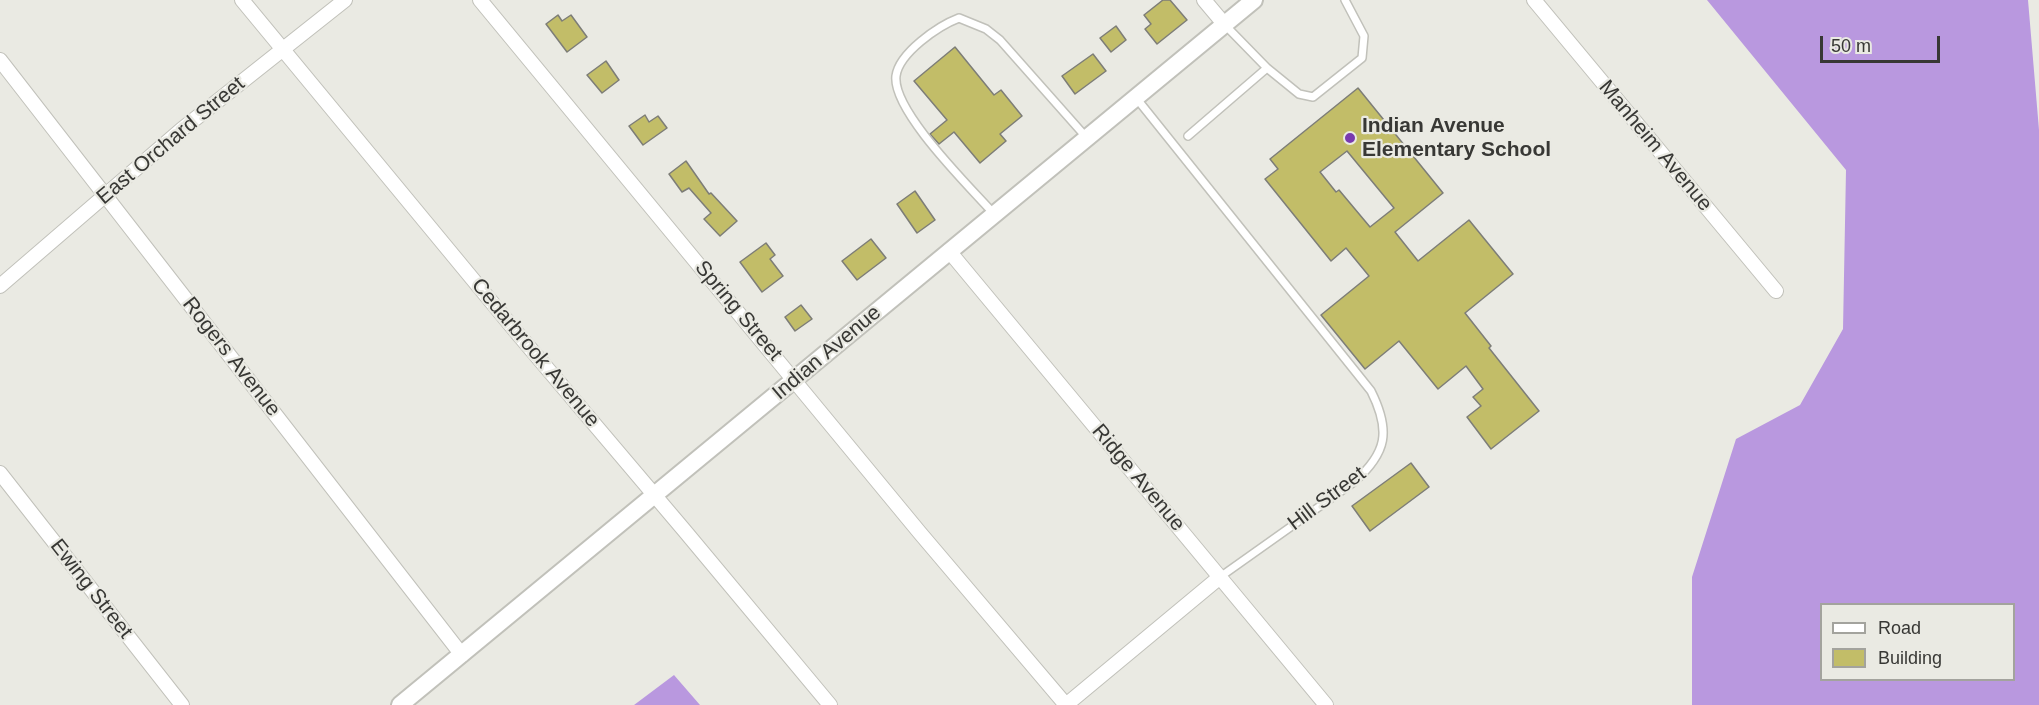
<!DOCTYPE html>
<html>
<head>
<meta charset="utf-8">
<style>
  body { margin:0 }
  #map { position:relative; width:2039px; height:705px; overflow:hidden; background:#eaeae3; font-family:Helvetica,sans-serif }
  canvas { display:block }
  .legend { position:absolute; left:1820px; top:603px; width:195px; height:78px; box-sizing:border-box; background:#eaeae3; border:2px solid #a3a39d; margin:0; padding:8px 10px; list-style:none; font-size:18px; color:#383835 }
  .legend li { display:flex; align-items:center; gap:12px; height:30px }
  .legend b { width:30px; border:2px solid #a3a39d }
  .scale { position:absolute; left:1820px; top:36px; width:120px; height:27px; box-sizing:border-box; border:3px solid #383835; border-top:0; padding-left:8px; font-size:18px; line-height:21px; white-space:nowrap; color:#383835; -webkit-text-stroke:4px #eaeae3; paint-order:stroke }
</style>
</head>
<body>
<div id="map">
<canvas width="2039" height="705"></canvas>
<ul class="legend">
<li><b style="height:8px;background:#fff"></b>Road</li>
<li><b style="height:16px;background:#c2bd68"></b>Building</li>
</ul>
<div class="scale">50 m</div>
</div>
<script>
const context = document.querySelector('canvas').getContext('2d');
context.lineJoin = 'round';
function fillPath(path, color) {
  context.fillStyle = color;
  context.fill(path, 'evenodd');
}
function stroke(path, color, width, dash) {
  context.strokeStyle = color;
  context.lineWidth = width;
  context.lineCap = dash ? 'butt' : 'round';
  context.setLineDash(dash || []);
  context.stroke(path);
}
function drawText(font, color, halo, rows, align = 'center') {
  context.font = font + ' Helvetica,sans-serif';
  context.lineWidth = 4.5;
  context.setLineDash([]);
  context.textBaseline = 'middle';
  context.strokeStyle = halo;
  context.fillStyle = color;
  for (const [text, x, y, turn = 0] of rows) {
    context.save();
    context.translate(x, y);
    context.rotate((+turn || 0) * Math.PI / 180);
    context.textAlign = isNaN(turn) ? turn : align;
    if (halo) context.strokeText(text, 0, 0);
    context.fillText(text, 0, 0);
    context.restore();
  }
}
fillPath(new Path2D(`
  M1707,0h321l11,130v575h-347v-128l44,-138 64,-34 43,-76 3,-159zM2014,604v76h-192v-76z
  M674,675l26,30h-66z`), '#b998df');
const building = new Path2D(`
  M1163,0h7l17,20 -30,24 -12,-15 6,-5 -7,-9z
  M558,15l4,6 9,-6 16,22 -20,15 -21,-28z
  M1116,26l10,14 -15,12 -11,-14z
  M955,47l39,48 7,-5 21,26 -22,18 6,7 -26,22 -26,-31 -15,12 -9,-10 17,-14 -33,-39z
  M1093,54l13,17 -31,23 -13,-18z
  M606,61l13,19 -17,13 -15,-18z
  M1358,88l85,105 -48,39 23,29 51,-41 44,54 -48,39 26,33 -2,2 50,63 -48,38 -24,-32 14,-11 -8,-9 10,-8 -17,-23 -28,23 -39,-48 -34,28 -44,-54 48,-39 -23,-28 -15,13 -66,-82 13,-10 -8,-10zM1347,151l47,57 -24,19 -31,-37 -3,2 -16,-20z
  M645,115l4,7 9,-6 9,12 -24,17 -14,-19z
  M686,161l23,33 2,-1 26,28 -17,15 -16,-17 7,-6 -22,-25 -7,4 -13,-18z
  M915,191l20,29 -18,13 -20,-29z
  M871,239l15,19 -29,22 -15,-19z
  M766,243l9,12 -5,4 13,17 -21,16 -22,-30z
  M801,305l11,14 -17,12 -10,-14z
  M1411,463l18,24 -59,44 -18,-25z`);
fillPath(building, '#c2bd68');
stroke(building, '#7d7d77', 1.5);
const service = new Path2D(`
  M1225,25l42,43 32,26 14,3 49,-39 2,-22 -19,-36
  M1137,99l234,292c20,40 16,62 -17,91l-134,95
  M1188,136l79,-68
  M994,214c-24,-27 -102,-103 -98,-138 3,-23 42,-50 63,-58l27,11 14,11 86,97`);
const minor = new Path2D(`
  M242,0l276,334 166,196 146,175
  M480,0l440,533 146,172
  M1204,0l21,25
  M1534,0l242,291
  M0,60l462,595
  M949,251l377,454
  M0,286l181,-156 164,-130
  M0,473l182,232
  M1066,705l154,-128`);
const tertiary = new Path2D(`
  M400,705l854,-705`);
stroke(service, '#c1c1ba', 10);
stroke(minor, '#c1c1ba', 16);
stroke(tertiary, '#c1c1ba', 20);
stroke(service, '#fff', 7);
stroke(minor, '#fff', 14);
stroke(tertiary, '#fff', 16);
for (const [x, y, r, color] of [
  [1350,138,6,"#793aaf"]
]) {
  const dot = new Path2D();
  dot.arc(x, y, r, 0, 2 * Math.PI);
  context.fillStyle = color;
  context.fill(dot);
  stroke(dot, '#eaeae3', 2);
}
drawText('bold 21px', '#383835', '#eaeae3', [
  ["Indian Avenue",1362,126],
  ["Elementary School",1362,150]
], 'left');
drawText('21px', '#383835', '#eaeae3', [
  ["East Orchard Street",171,141,-40],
  ["Manheim Avenue",1655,146,50],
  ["Spring Street",738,311,50],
  ["Cedarbrook Avenue",535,353,50],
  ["Indian Avenue",827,353,-40],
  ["Rogers Avenue",231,357,52],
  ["Ridge Avenue",1138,478,50],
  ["Hill Street",1327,499,-37],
  ["Ewing Street",91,589,52]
]);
</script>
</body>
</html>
